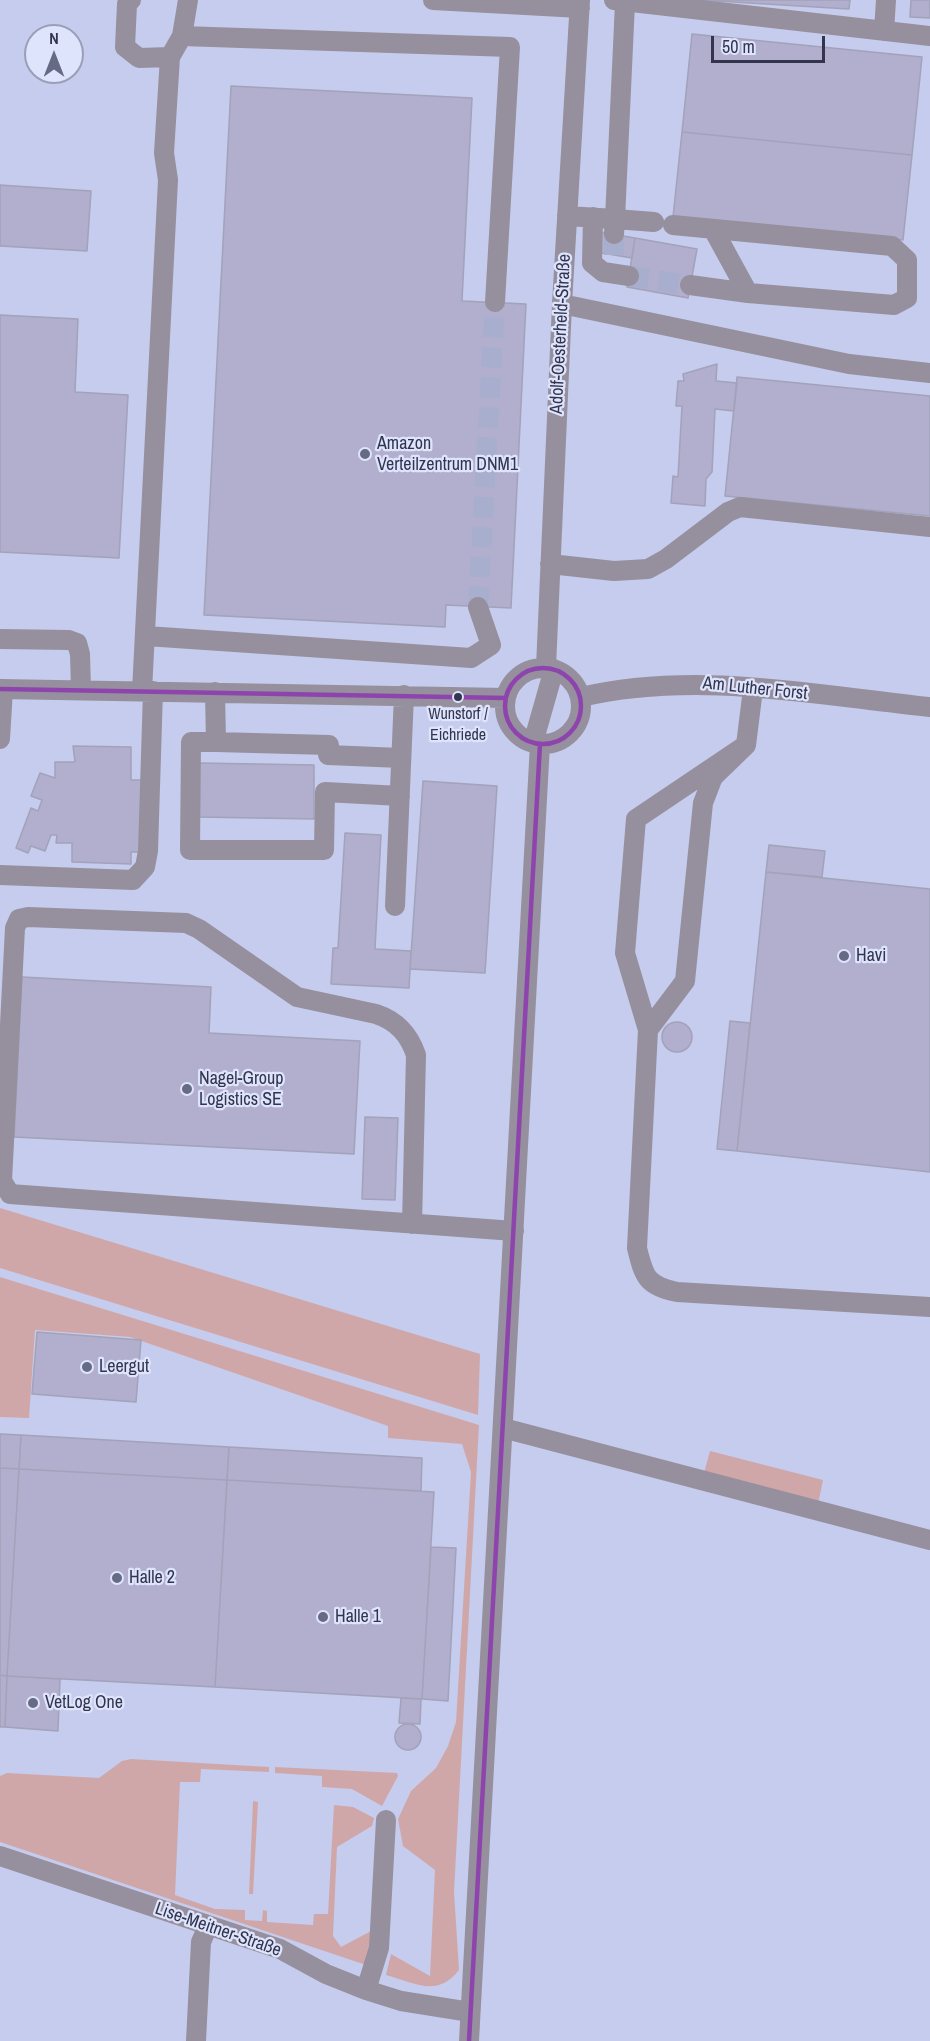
<!DOCTYPE html>
<html>
<head>
<meta charset="utf-8">
<style>
  body { margin:0 }
  #map { position:relative; width:930px; height:2041px; overflow:hidden; background:#c6cced; font-family:"Archivo Narrow",sans-serif }
  canvas { display:block }
  .north { position:absolute; left:24px; top:24px; width:60px; height:60px; box-sizing:border-box; background:#dfe4fd; border:2px solid #9a9eb7; border-radius:50%; rotate:0deg; font-size:16px; font-weight:700; line-height:24px; text-align:center; color:#32354d }
  .north::after { content:''; display:block; margin:auto; width:21px; height:27px; background:#666a85; clip-path:polygon(50% 0,100% 100%,50% 72%,0 100%) }
  .scale { position:absolute; left:711px; top:36px; width:114px; height:27px; box-sizing:border-box; border:3px solid #32354d; border-top:0; padding-left:8px; font-size:18px; line-height:21px; white-space:nowrap; color:#32354d; -webkit-text-stroke:4px #dfe4fd; paint-order:stroke }
</style>
</head>
<body>
<div id="map">
<canvas width="930" height="2041"></canvas>
<div class="north">N</div>
<div class="scale">50 m</div>
</div>
<script>
const context = document.querySelector('canvas').getContext('2d');
context.lineJoin = 'round';
function fillPath(path, color) {
  context.fillStyle = color;
  context.fill(path, 'evenodd');
}
function stroke(path, color, width, dash) {
  context.strokeStyle = color;
  context.lineWidth = width;
  context.lineCap = dash ? 'butt' : 'round';
  context.setLineDash(dash || []);
  context.stroke(path);
}
function drawText(font, color, halo, rows, align = 'center') {
  context.font = font + ' "Archivo Narrow",sans-serif';
  context.lineWidth = 4.5;
  context.setLineDash([]);
  context.textBaseline = 'middle';
  context.strokeStyle = halo;
  context.fillStyle = color;
  for (const [text, x, y, turn = 0] of rows) {
    context.save();
    context.translate(x, y);
    context.rotate((+turn || 0) * Math.PI / 180);
    context.textAlign = isNaN(turn) ? turn : align;
    if (halo) context.strokeText(text, 0, 0);
    context.fillText(text, 0, 0);
    context.restore();
  }
}
fillPath(new Path2D(`
  M0,1208l480,146 -2,61 -478,-147z
  M0,1277l479,148 -25,467 5,78c-22,28 -44,13 -73,5l5,-21 39,22 5,-106 -32,-24 -5,-27 13,-28 25,-23 12,-22 8,-24 15,-250 -9,-28 -74,-6v-12l-258,-89 -95,-7 -6,88 -29,-1z
  M710,1451l113,29 -5,24 -114,-31z
  M131,1759l138,8v5l-68,-3 -1,13h-20l-5,113 40,14 30,1v10l17,1 1,-11 4,1v11l46,3 1,-11h14l6,-109 19,2 21,11 -2,8 -35,21 -4,89 8,11 32,-17 -7,35 -366,-123v-66l7,-3 92,5 23,-17z
  M275,1767l122,6 1,3 -16,30 -30,-17 -30,-2v-11l-47,-3z
  M253,1801l5,1 -5,92h-4z`), '#d0a7a8');
const building = new Path2D(`
  M699,0h151l-1,9z
  M911,0h19v18l-20,-1z
  M692,34l230,23 -10,98 -230,-23z
  M231,86l241,12 -10,203 64,3 -15,304 -65,-3 -1,22 -241,-12z
  M682,132l230,23 -9,85 -230,-23z
  M0,185l91,6 -4,60 -87,-5z
  M600,232l35,6 -3,20 -36,-6z
  M635,238l62,11 -9,49 -61,-11z
  M0,315l78,4 -3,73 53,3 -9,163 -119,-6z
  M717,364l-1,17 21,2 -3,28 -19,-2 -3,63 -6,7 -1,27 -34,-3 2,-27 5,1 4,-71h-6l2,-25h6l-1,-7z
  M737,377l193,19v120l-205,-20z
  M73,746l58,1v33h12l-2,72h-10v12l-59,-2v-19h-16l1,-8h-6l-6,16 -14,-5 -3,7 -12,-5 15,-40 7,3 4,-11 -11,-4 9,-23 15,5v-16h20z
  M199,763l115,2v54l-116,-2z
  M423,781l74,5 -12,187 -75,-4z
  M345,833l36,2 -6,114 36,2 -2,37 -78,-4 2,-36h5z
  M769,845l56,6 -3,26 -56,-5z
  M766,872l164,17v283l-193,-21z
  M22,977l189,10 -2,46 151,8 -6,113 -340,-17z
  M730,1021l20,2 -13,128 -20,-2z
  M662 1037a15 15 0 1 1 30 0a15 15 0 1 1-30 0Z
  M365,1117l33,1 -3,82 -33,-1z
  M37,1332l104,8 -5,62 -104,-8z
  M0,1434l21,1 -2,34 -19,-1z
  M21,1435l208,12 -2,33 -208,-11z
  M229,1447l193,11 -1,33 -194,-11z
  M0,1468l19,1 -12,207 -7,-1z
  M19,1469l208,11 -12,207 -208,-11z
  M227,1480l207,12 -12,207 -207,-12z
  M431,1547l25,1 -8,153 -26,-2z
  M0,1675l7,1 -2,51h-5z
  M7,1676l53,3 -2,52 -53,-4z
  M401,1698l20,1 -1,25 -21,-1z
  M395 1737a13 13 0 1 1 26 0a13 13 0 1 1-26 0Z`);
fillPath(building, '#b1afcd');
stroke(building, '#a2a2ba', 1.5);
stroke(new Path2D(`
  M614,255v-21
  M629,276l61,9
  M478,607l17,-305`), '#a8aecd', 20, [20, 10]);
stroke(new Path2D(`
  M131,0l-4,4 -2,43 14,11 31,-1
  M433,0l147,8
  M614,0l316,36
  M884,31l2,-31
  M182,36l328,11 -15,255
  M567,216l48,3 10,-216
  M593,217l-1,46 11,9 26,4
  M673,225l219,21 15,14v38l-13,7 -146,-12 -35,-64
  M614,234l1,-15 39,3
  M690,285l58,8
  M562,304l287,60 81,9
  M550,564l64,7 34,-2 18,-10 62,-47 12,-5 190,20
  M146,636l325,22 20,-13 -13,-38
  M0,639l69,1 8,3 3,11 1,36
  M546,667l16,-363 18,-304
  M505 706a38 38 0 1 1 76 0a38 38 0 1 1-76 0Z
  M0,689l506,9
  M142,691l26,-511 -4,-27 6,-96 12,-21 6,-36
  M215,692l1,50h-25l-1,108h134l1,-58 75,4
  M581,697c115,-27 233,-2 349,10
  M0,739l3,-50
  M216,742l113,3 -1,10 73,3
  M533,743l21,-74
  M746,745l-110,74 -11,134 23,77 -11,218c7,29 10,38 40,44l253,15
  M0,875l133,5 12,-13 3,-16 5,-160
  M395,906l9,-211
  M648,1030l37,-49 18,-178 10,-26 33,-32 7,-56
  M412,1224l4,-169c-7,-21 -19,-34 -40,-41l-79,-17 -98,-68 -13,-6 -158,-6 -9,2 -4,9 -13,253 8,13 504,37
  M503,1428l427,112
  M0,1856l280,93 46,25 40,16 35,11 69,11
  M366,1990l13,-42 7,-128
  M196,2041l5,-99 7,-16
  M469,2041l71,-1297`), '#968f9e', 20);
stroke(new Path2D(`
  M505 706a38 38 0 1 1 76 0a38 38 0 1 1-76 0Z
  M0,689l506,9
  M469,2041l71,-1297`), '#8e44ad', 4.5);
for (const [x, y, r, color] of [
  [365,454,6,"#666a85"],
  [458,697,5,"#32354d"],
  [844,956,6,"#666a85"],
  [187,1089,6,"#666a85"],
  [87,1367,6,"#666a85"],
  [117,1578,6,"#666a85"],
  [323,1617,6,"#666a85"],
  [33,1703,6,"#666a85"]
]) {
  const dot = new Path2D();
  dot.arc(x, y, r, 0, 2 * Math.PI);
  context.fillStyle = color;
  context.fill(dot);
  stroke(dot, '#dfe4fd', 2);
}
drawText('16px', '#32354d', '#dfe4fd', [
  ["Wunstorf /",458,715],
  ["Eichriede",458,736]
]);
drawText('18px', '#32354d', '#dfe4fd', [
  ["Adolf-Oesterheld-Straße",561,334,-87],
  ["Am Luther Forst",755,689,6],
  ["Lise-Meitner-Straße",218,1930,19]
]);
drawText('18px', '#32354d', '#dfe4fd', [
  ["Amazon",377,444],
  ["Verteilzentrum DNM1",377,465],
  ["Havi",856,956],
  ["Nagel-Group",199,1079],
  ["Logistics SE",199,1100],
  ["Leergut",99,1367],
  ["Halle 2",129,1578],
  ["Halle 1",335,1617],
  ["VetLog One",45,1703]
], 'left');
</script>
</body>
</html>
